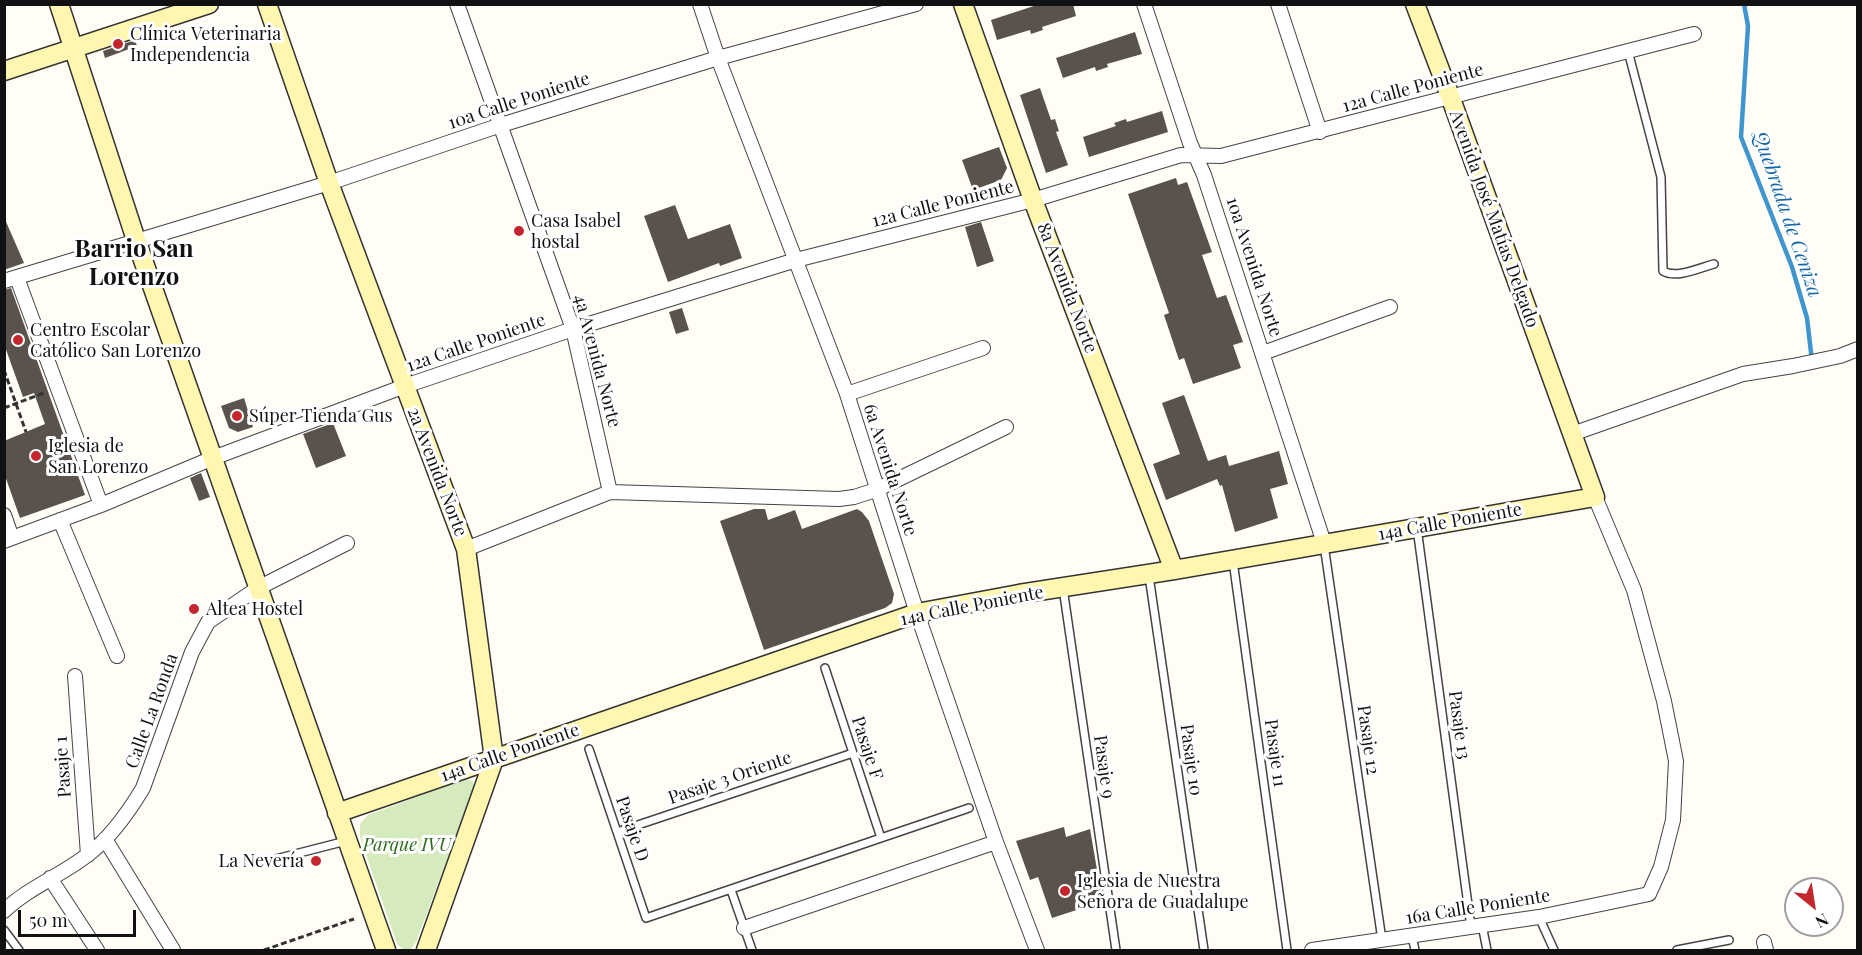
<!DOCTYPE html>
<html>
<head>
<meta charset="utf-8">
<style>
  body { margin:0 }
  #map { position:relative; width:1862px; height:955px; overflow:hidden; background:#fffdf5; font-family:"Playfair Display",serif }
  canvas { display:block }
  .frame { position:absolute; inset:0; border:6px solid #111; pointer-events:none }
  .north { position:absolute; left:1784px; top:877px; width:60px; height:60px; box-sizing:border-box; background:#fff; border:2px solid #a0a0a0; border-radius:50%; rotate:150deg; font-size:16px; font-weight:700; line-height:24px; text-align:center; color:#111 }
  .north::after { content:''; display:block; margin:auto; width:21px; height:27px; background:#c4262e; clip-path:polygon(50% 0,100% 100%,50% 72%,0 100%) }
  .scale { position:absolute; left:18px; top:910px; width:118px; height:27px; box-sizing:border-box; border:3px solid #111; border-top:0; padding-left:8px; font-size:18px; line-height:21px; white-space:nowrap; color:#111; -webkit-text-stroke:4px #fff; paint-order:stroke }
</style>
</head>
<body>
<div id="map">
<canvas width="1862" height="955"></canvas>
<div class="frame"></div>
<div class="north">N</div>
<div class="scale">50 m</div>
</div>
<script>
const context = document.querySelector('canvas').getContext('2d');
context.lineJoin = 'round';
function fillPath(path, color) {
  context.fillStyle = color;
  context.fill(path, 'evenodd');
}
function stroke(path, color, width, dash) {
  context.strokeStyle = color;
  context.lineWidth = width;
  context.lineCap = dash ? 'butt' : 'round';
  context.setLineDash(dash || []);
  context.stroke(path);
}
function drawText(font, color, halo, rows, align = 'center') {
  context.font = font + ' "Playfair Display",serif';
  context.lineWidth = 6;
  context.setLineDash([]);
  context.textBaseline = 'middle';
  context.strokeStyle = halo;
  context.fillStyle = color;
  for (const [text, x, y, turn = 0] of rows) {
    context.save();
    context.translate(x, y);
    context.rotate((+turn || 0) * Math.PI / 180);
    context.textAlign = isNaN(turn) ? turn : align;
    if (halo) context.strokeText(text, 0, 0);
    context.fillText(text, 0, 0);
    context.restore();
  }
}
fillPath(new Path2D(`
  M466,779l7,2 1,6 -58,155 -5,7 -7,1 -7,-6 -37,-107v-13l8,-9z`), '#d5ebbd');
stroke(new Path2D(`
  M1744,4l4,22 -7,111 51,130 15,51 5,43`), '#3f96cf', 4.5);
fillPath(new Path2D(`
  M1040,4h33l3,12 -34,11 1,3 -12,4 -1,-4 -33,10 -6,-20z
  M1135,32l7,22 -35,10 1,3 -12,4 -1,-4 -32,11 -7,-20z
  M135,40l2,6 -32,12 -2,-7z
  M1040,88l11,32 4,-1 4,12 -3,1 12,33 -22,8 -26,-78z
  M1162,111l6,21 -79,25 -6,-20 33,-11 -2,-3 12,-4 1,3z
  M999,147l8,21 -6,12 -28,10 -11,-30z
  M1176,178l2,7 9,-3 25,70 -10,3 15,43 9,-3 17,47 -10,3 8,23 -48,16 -9,-26 -5,2 -15,-45 5,-2 -41,-119z
  M675,205l13,34 42,-15 12,34 -22,8 -1,-3 -51,19 -24,-66z
  M4,217l20,46 -20,7z
  M981,222l13,39 -17,6 -12,-40z
  M11,288l74,207 -65,23 -16,-45v-32l41,-17 -11,-31 -11,4 -19,-53v-54z
  M682,308l7,22 -13,4 -7,-22z
  M1184,395l24,66 18,-6 3,11 50,-15 9,33 -18,5 8,29 -43,14 -13,-47 -2,1 -3,-7 -51,21 -13,-36 27,-10 -18,-51z
  M244,398l9,29 -15,5 -9,-4 -8,-22z
  M333,423l13,33 -30,12 -13,-34z
  M201,473l9,24 -11,4 -9,-23z
  M754,509h11l3,11 27,-10 7,19 55,-20 5,3 7,9 25,73 -2,9 -7,5 -121,42 -44,-129z
  M1064,827l2,10 24,-8 11,64 -12,4 3,8 -40,13 -14,-41 -8,3 -14,-39z`), '#5a524d');
const lane = new Path2D(`
  M1628,51l33,126 2,94c13,8 36,-3 51,-7
  M1417,528l54,399
  M1324,545l58,395
  M1233,561l54,389
  M1149,576l55,374
  M1063,588l53,362
  M825,668l56,170
  M589,749l57,169 323,-110
  M617,832l236,-79
  M264,862l82,-21
  M731,890l21,60
  M1539,917l15,33
  M1482,925l5,25
  M4,930l15,20
  M1412,936l3,14
  M1677,950l52,-10`);
const street = new Path2D(`
  M457,4l116,325 37,163
  M700,4l18,54 129,336 70,219 79,229 41,108
  M1144,4l46,139 14,32 120,368
  M1278,4l42,128
  M17,278l84,227
  M4,281l325,-98 172,-58 217,-67 198,-54
  M1263,353l127,-46
  M847,394l136,-46
  M1572,434l171,-60 50,-8 47,-10 18,-7
  M4,515l8,23
  M60,520l57,136
  M4,541l97,-36 112,-47 192,-72 168,-57 223,-69 237,-60 148,-45 40,1 473,-122
  M466,549l144,-57 229,7 15,-2 22,-7 130,-63
  M75,676l13,179
  M105,839l68,111
  M50,878l47,72
  M4,911c24,-23 56,-35 82,-55 24,-17 42,-43 57,-68l49,-136 16,-30 50,-34 89,-45
  M744,928l252,-86
  M1764,942l2,8
  M1312,950l227,-33 110,-23 12,-27 12,-47 3,-59 -12,-60 -30,-111 -39,-93`);
const secondary = new Path2D(`
  M59,4l77,236 250,710
  M267,4l62,179 137,366 28,210 -68,191
  M963,4l70,196 141,370
  M4,71l205,-67
  M337,813l580,-200 102,-19 155,-24 421,-73 -145,-401 -35,-92`);
stroke(lane, '#444', 10);
stroke(street, '#444', 16);
stroke(secondary, '#333', 21);
stroke(new Path2D(`
  M4,370l22,62
  M4,408l40,-15
  M264,950l90,-31`), '#333', 3, [6, 3]);
stroke(lane, '#fff', 7);
stroke(street, '#fff', 14);
stroke(secondary, '#fff6b0', 18);
for (const [x, y, r, color] of [
  [118,44,6,"#c4262e"],
  [519,231,6,"#c4262e"],
  [18,340,6,"#c4262e"],
  [237,416,6,"#c4262e"],
  [36,456,6,"#c4262e"],
  [194,609,6,"#c4262e"],
  [316,861,6,"#c4262e"],
  [1065,891,6,"#c4262e"]
]) {
  const dot = new Path2D();
  dot.arc(x, y, r, 0, 2 * Math.PI);
  context.fillStyle = color;
  context.fill(dot);
  stroke(dot, '#fff', 2);
}
drawText('18px', '#111', '#fff', [
  ["Clínica Veterinaria",130,34],
  ["Independencia",130,55],
  ["Casa Isabel",531,221],
  ["hostal",531,242],
  ["Centro Escolar",30,330],
  ["Católico San Lorenzo",30,351],
  ["Súper Tienda Gus",249,416],
  ["Iglesia de",48,446],
  ["San Lorenzo",48,467],
  ["Altea Hostel",206,609],
  ["La Nevería",304,861,"right"],
  ["Iglesia de Nuestra",1077,881],
  ["Señora de Guadalupe",1077,902]
], 'left');
drawText('18px', '#111', '#fff', [
  ["12a Calle Poniente",1413,88,-15],
  ["10a Calle Poniente",519,101,-18],
  ["12a Calle Poniente",943,204,-14],
  ["Avenida José Matías Delgado",1494,219,70],
  ["10a Avenida Norte",1254,267,72],
  ["8a Avenida Norte",1067,288,69],
  ["12a Calle Poniente",476,343,-19],
  ["4a Avenida Norte",597,361,75],
  ["6a Avenida Norte",890,470,72],
  ["2a Avenida Norte",437,472,69],
  ["14a Calle Poniente",1450,522,-10],
  ["14a Calle Poniente",972,606,-11],
  ["Calle La Ronda",152,711,-70],
  ["Pasaje 13",1459,725,82],
  ["Pasaje 12",1368,740,82],
  ["Pasaje F",867,748,72],
  ["14a Calle Poniente",510,753,-19],
  ["Pasaje 11",1275,753,82],
  ["Pasaje 10",1191,760,82],
  ["Pasaje 1",63,767,-94],
  ["Pasaje 9",1104,767,82],
  ["Pasaje 3 Oriente",730,778,-19],
  ["Pasaje D",632,829,71],
  ["16a Calle Poniente",1478,907,-9]
]);
drawText('italic 18px', '#2f6b1f', '#fff', [
  ["Parque IVU",407,845]
]);
drawText('italic 20px', '#1768a6', '#fff', [
  ["Quebrada de Ceniza",1787,214,71]
]);
drawText('bold 24px', '#111', '#fff', [
  ["Barrio San",134,250],
  ["Lorenzo",134,278]
]);
</script>
</body>
</html>
